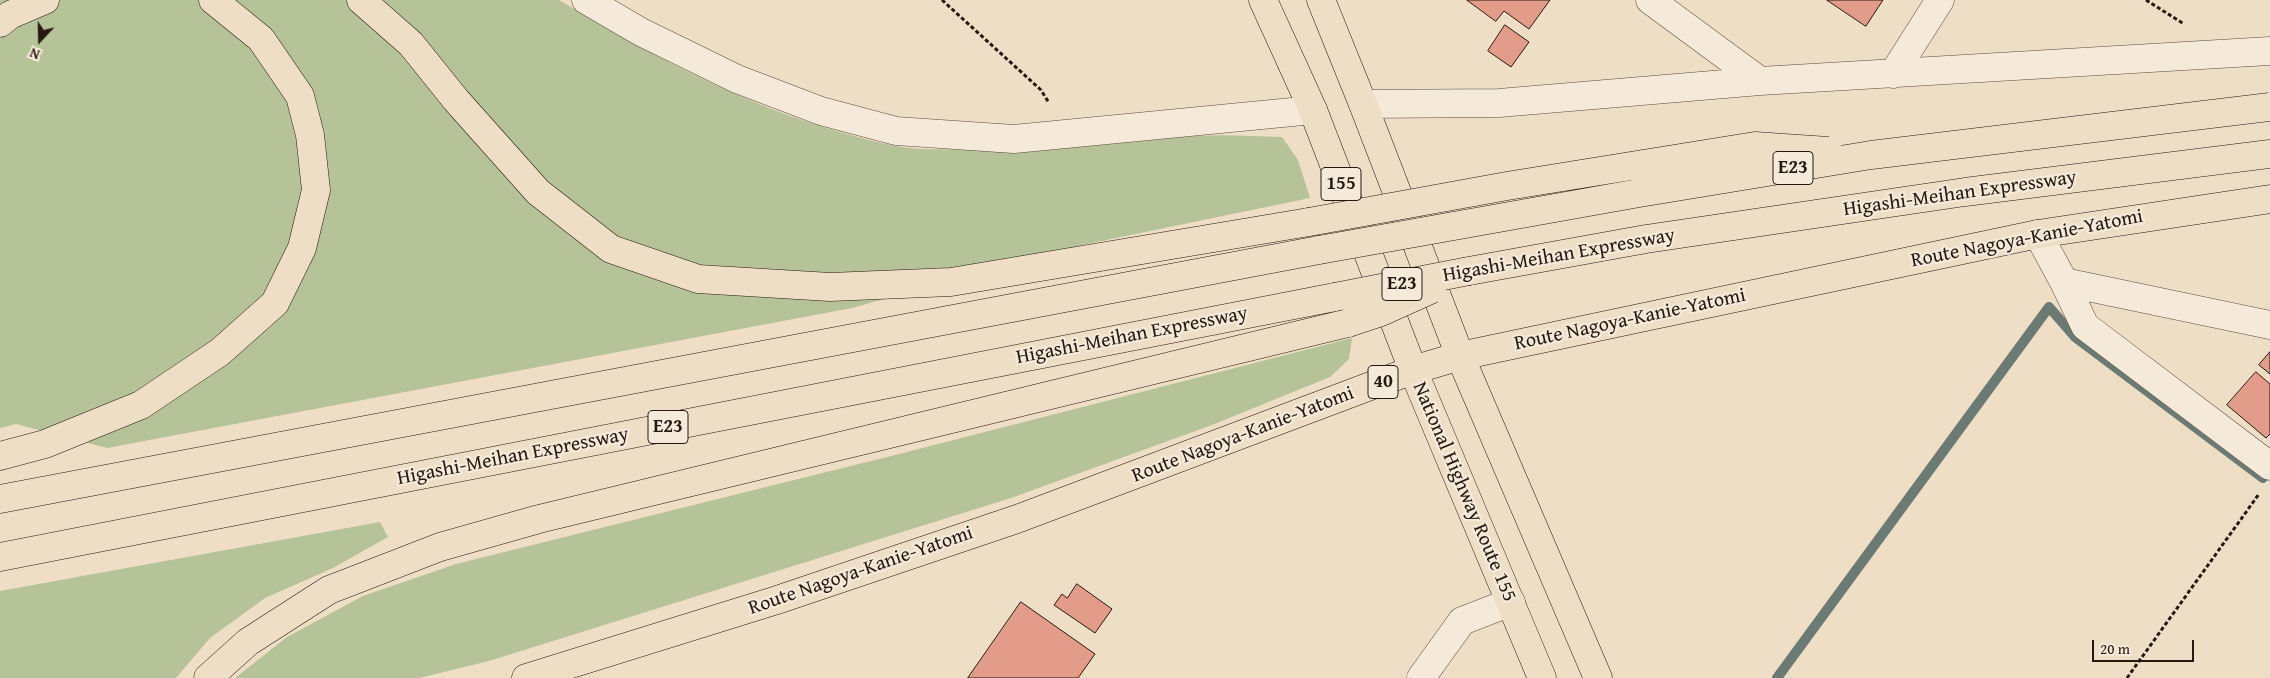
<!DOCTYPE html>
<html>
<head>
<meta charset="utf-8">
<style>
  body { margin:0 }
  #map { position:relative; width:2270px; height:678px; overflow:hidden; background:#efdec6; font-family:"Gentium Book Plus",serif }
  canvas { display:block }
  .north { position:absolute; left:15px; top:15px; width:50px; height:50px; -webkit-text-stroke:4px #f5eada; paint-order:stroke; rotate:201deg; font-size:14px; font-weight:700; line-height:20px; text-align:center; color:#251810 }
  .north::after { content:''; display:block; margin:auto; width:18px; height:22px; background:#251810; clip-path:polygon(50% 0,100% 100%,50% 72%,0 100%) }
  .scale { position:absolute; left:2092px; top:640px; width:102px; height:22px; box-sizing:border-box; border:2px solid #251810; border-top:0; padding-left:6px; font-size:15px; line-height:18px; white-space:nowrap; color:#251810; -webkit-text-stroke:4px #f5eada; paint-order:stroke }
</style>
</head>
<body>
<div id="map">
<canvas width="2270" height="678"></canvas>
<div class="north">N</div>
<div class="scale">20 m</div>
</div>
<script>
const context = document.querySelector('canvas').getContext('2d');
context.lineJoin = 'round';
function fillPath(path, color) {
  context.fillStyle = color;
  context.fill(path, 'evenodd');
}
function stroke(path, color, width, dash) {
  context.strokeStyle = color;
  context.lineWidth = width;
  context.lineCap = dash ? 'butt' : 'round';
  context.setLineDash(dash || []);
  context.stroke(path);
}
function drawText(font, color, halo, rows, align = 'center') {
  context.font = font + ' "Gentium Book Plus",serif';
  context.lineWidth = 4.5;
  context.setLineDash([]);
  context.textBaseline = 'middle';
  context.strokeStyle = halo;
  context.fillStyle = color;
  for (const [text, x, y, turn = 0] of rows) {
    context.save();
    context.translate(x, y);
    context.rotate((+turn || 0) * Math.PI / 180);
    context.textAlign = isNaN(turn) ? turn : align;
    if (halo) context.strokeText(text, 0, 0);
    context.fillText(text, 0, 0);
    context.restore();
  }
}
fillPath(new Path2D(`
  M0,0h559c90,54 183,105 285,133 25,7 52,15 78,16 91,3 182,-9 273,-13 29,-2 58,0 87,1l16,23 12,38 -247,51 -211,59 -745,140 -91,-24 -16,4z
  M1352,338l-3,21 -19,18 -118,48 -201,73 -522,163 -70,17h-184l52,-41 76,-41 93,-32 443,-110z
  M380,522l8,15 -55,31 -68,30 -55,40 -34,40h-176v-87z`), '#b6c297');
stroke(new Path2D(`
  M1777,678l272,-371 26,30 188,141`), '#6b7a73', 10);
const building = new Path2D(`
  M1467,0h83l-21,29 -25,-18 -8,10z
  M1827,0h56l-17,26z
  M1505,25l24,17 -18,25 -23,-16z
  M2270,352v22l-11,-9z
  M2256,372l14,12v50l-4,4 -39,-33z
  M1077,584l35,25 -17,24 -41,-28 8,-11 5,4z
  M1021,602l74,52 -17,24h-110z`);
fillPath(building, '#e39c89');
stroke(building, '#251810', 1);
const street = new Path2D(`
  M586,0l55,32 96,47 84,32 75,20 118,8 299,-29
  M1650,0l110,81
  M1893,74l47,-74
  M1363,104l136,-1 261,-22 510,-30
  M2038,234l26,48 206,43
  M2064,282l21,44 185,140
  M1421,678l41,-57 49,-19`);
const primary = new Path2D(`
  M526,678l251,-78 240,-81 396,-149 47,-14 578,-122 232,-35`);
const highway = new Path2D(`
  M361,0l50,44 45,56 82,92 73,57 87,30 132,8 121,-5 358,-60
  M1263,0l50,110 100,260 129,308
  M1321,0l42,104 97,252 138,322
  M0,23l10,-8 35,-15
  M1469,271l177,-32 319,-47 305,-38
  M0,456l45,-12 96,-39 79,-53 55,-49 27,-55 14,-58 -6,-55 -10,-39 -39,-57 -48,-39
  M0,499l1319,-249
  M0,557l1335,-260
  M208,678l40,-36 81,-52 111,-43 99,-28 809,-196`);
stroke(street, '#584a3e', 29);
stroke(primary, '#251810', 29);
stroke(highway, '#251810', 29);
stroke(new Path2D(`
  M942,0l99,90 8,13
  M2146,0l38,24
  M2127,678l132,-184`), '#251810', 3, [4, 2.5]);
stroke(street, '#f5eada', 28);
stroke(primary, '#efdec6', 28);
stroke(highway, '#efdec6', 28);
const highwayBridge = new Path2D(`
  M1309,222l198,-36 248,-40 73,5
  M1319,250l320,-57 232,-38 399,-48
  M1335,297l134,-26
  M1348,323l33,-11 51,-23`);
stroke(highwayBridge, '#251810', 29, []);
stroke(highwayBridge, '#efdec6', 28);
for (const [x, y, w] of [
  [1793,168,40],
  [1341,184,40],
  [1402,284,40],
  [1383,382,30],
  [668,427,40]
]) {
  const box = new Path2D();
  box.roundRect(x - w / 2, y - 16.5, w, 33, 4);
  context.fillStyle = '#f5eada';
  context.fill(box);
  stroke(box, '#251810', 1);
}
drawText('bold 19px', '#251810', null, [
  ["E23",1793,168],
  ["155",1341,184],
  ["E23",1402,284],
  ["40",1383,382],
  ["E23",668,427]
]);
drawText('20px', '#251810', '#f5eada', [
  ["Higashi-Meihan Expressway",1960,194,-8],
  ["Route Nagoya-Kanie-Yatomi",2027,239,-11],
  ["Higashi-Meihan Expressway",1559,256,-10],
  ["Route Nagoya-Kanie-Yatomi",1630,320,-12],
  ["Higashi-Meihan Expressway",1132,336,-11],
  ["Route Nagoya-Kanie-Yatomi",1243,435,-21],
  ["Higashi-Meihan Expressway",513,457,-11],
  ["National Highway Route 155",1464,492,67],
  ["Route Nagoya-Kanie-Yatomi",861,571,-19]
]);
</script>
</body>
</html>
